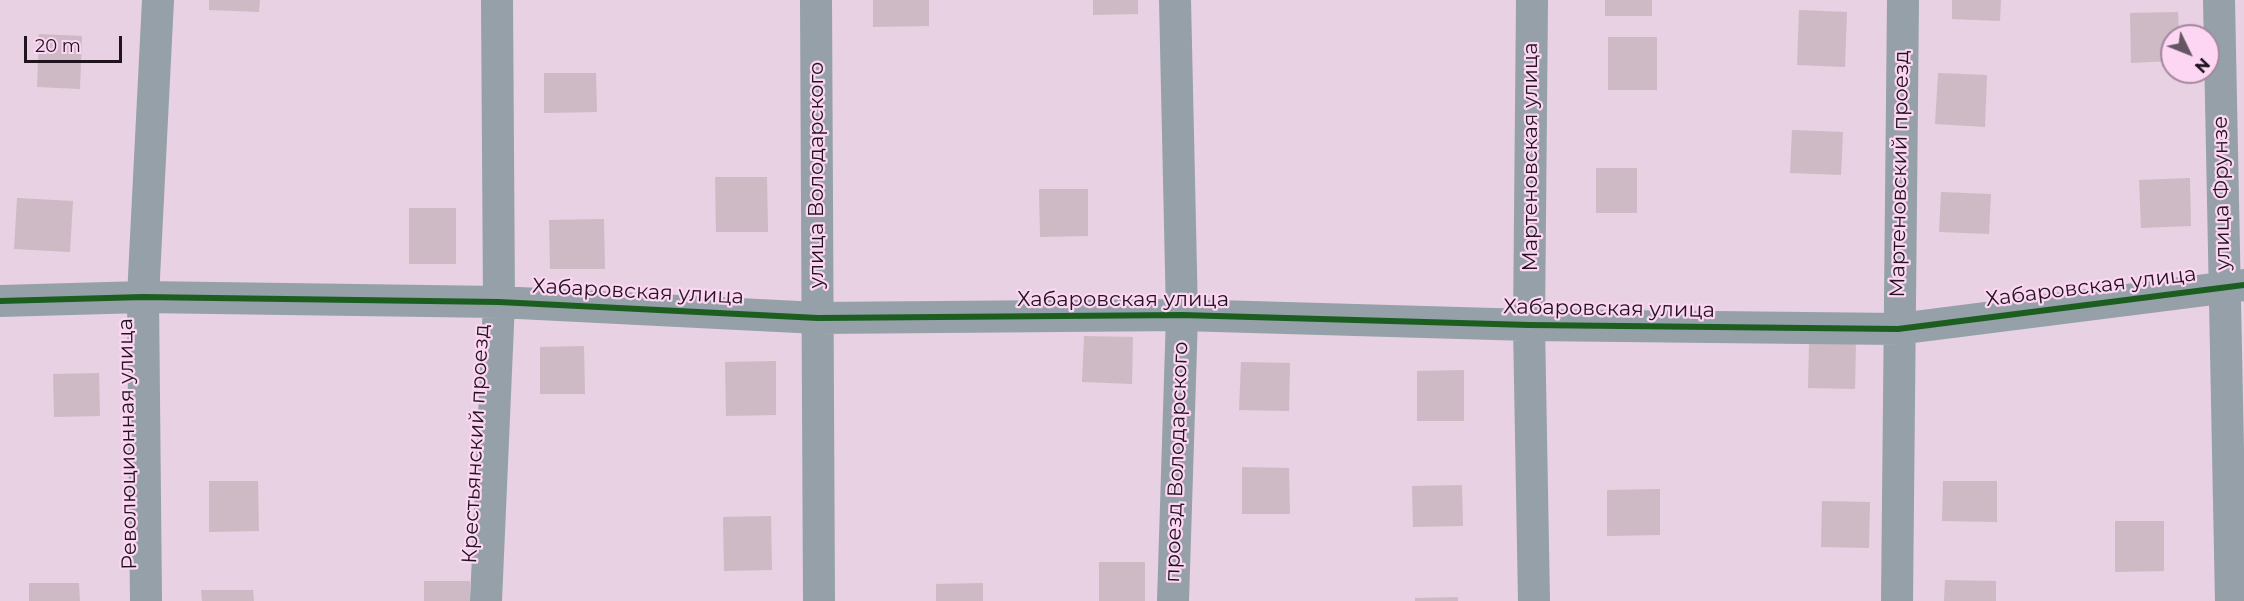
<!DOCTYPE html>
<html>
<head>
<meta charset="utf-8">
<style>
  body { margin:0 }
  #map { position:relative; width:2244px; height:601px; overflow:hidden; background:#e7d1e2; font-family:Montserrat,sans-serif }
  canvas { display:block }
  .north { position:absolute; left:2160px; top:24px; width:60px; height:60px; box-sizing:border-box; background:#fcd6f3; border:2px solid #a4889e; border-radius:50%; rotate:133deg; font-size:16px; font-weight:700; line-height:24px; text-align:center; color:#21141e }
  .north::after { content:''; display:block; margin:auto; width:21px; height:27px; background:#665663; clip-path:polygon(50% 0,100% 100%,50% 72%,0 100%) }
  .scale { position:absolute; left:24px; top:36px; width:98px; height:27px; box-sizing:border-box; border:3px solid #21141e; border-top:0; padding-left:8px; font-size:18px; line-height:21px; white-space:nowrap; color:#21141e; -webkit-text-stroke:4px #fcd6f3; paint-order:stroke }
</style>
</head>
<body>
<div id="map">
<canvas width="2244" height="601"></canvas>
<div class="north">N</div>
<div class="scale">20 m</div>
</div>
<script>
const context = document.querySelector('canvas').getContext('2d');
context.lineJoin = 'round';
function fillPath(path, color) {
  context.fillStyle = color;
  context.fill(path, 'evenodd');
}
function stroke(path, color, width, dash) {
  context.strokeStyle = color;
  context.lineWidth = width;
  context.lineCap = dash ? 'butt' : 'round';
  context.setLineDash(dash || []);
  context.stroke(path);
}
function drawText(font, color, halo, rows, align = 'center') {
  context.font = font + ' Montserrat,sans-serif';
  context.lineWidth = 4.5;
  context.setLineDash([]);
  context.textBaseline = 'middle';
  context.strokeStyle = halo;
  context.fillStyle = color;
  for (const [text, x, y, turn = 0] of rows) {
    context.save();
    context.translate(x, y);
    context.rotate((+turn || 0) * Math.PI / 180);
    context.textAlign = isNaN(turn) ? turn : align;
    if (halo) context.strokeText(text, 0, 0);
    context.fillText(text, 0, 0);
    context.restore();
  }
}
fillPath(new Path2D(`
  M209,0h51l-1,12 -50,-2z
  M873,0h56v26l-56,1z
  M1093,0h45v14l-45,1z
  M1605,0h47v16h-47z
  M1952,0h49l-1,21 -48,-2z
  M1799,10l48,2 -2,55 -48,-2z
  M2178,12l1,24h-7v25l-41,2 -1,-50z
  M39,34l43,2 -2,53 -43,-2z
  M1608,37h49v53h-49z
  M544,73h52l1,39 -53,1z
  M1938,73l49,2 -2,52 -50,-3z
  M1792,130l51,2 -2,43 -51,-2z
  M1596,168h41v45h-41z
  M715,177h52l1,55h-52z
  M2190,178l1,48 -50,2 -2,-48z
  M1039,189h49v47l-48,1z
  M1941,192l50,2 -2,40 -50,-2z
  M17,198l56,3 -3,51 -56,-3z
  M409,208h47v56h-47z
  M604,219l1,50h-55l-1,-49z
  M1084,336l49,1 -1,47 -50,-2z
  M1809,342l47,1 -1,46 -47,-1z
  M584,346l1,48h-45v-47z
  M776,361v54l-50,1 -1,-54z
  M1241,362l49,1 -1,48 -50,-1z
  M1464,370v51h-47v-50z
  M99,373l1,43 -46,1 -1,-43z
  M1242,467l47,1 1,46h-48z
  M209,481h49l1,50 -50,1z
  M1943,481h54v41l-55,-1z
  M1462,485l1,41 -50,1 -1,-41z
  M1660,489v46l-53,1v-46z
  M1822,501l48,1 -1,46 -48,-1z
  M771,516l1,54 -48,1 -1,-54z
  M2115,521h49v50l-49,1z
  M1099,562h46v39h-46z
  M1945,580l51,1v20h-52z
  M424,581h46v20h-46z
  M29,583h50l1,18h-51z
  M983,583v18h-47v-17z
  M201,590h52l1,11h-52z
  M1458,597v4h-43v-3z`), '#cdbac5');
stroke(new Path2D(`
  M816,0l3,601
  M1532,0l-3,325 5,276
  M2219,0l12,601
  M0,301l143,-4 356,5 319,16 364,-3 347,10 369,4 346,-44
  M146,601l-3,-304 15,-297
  M486,601l13,-299 -2,-302
  M1173,601l9,-286 -7,-315
  M1897,601l6,-601`), '#95a0a9', 32);
stroke(new Path2D(`
  M0,301l143,-4 356,5 319,16 364,-3 347,10 369,4 346,-44`), '#1b5e20', 6);
drawText('21px', '#21141e', '#fcd6f3', [
  ["Мартеновская улица",1531,157,-90],
  ["Мартеновский проезд",1900,174,-89],
  ["улица Володарского",817,175,-90],
  ["улица Фрунзе",2222,193,-91],
  ["Хабаровская улица",2091,287,-7],
  ["Хабаровская улица",638,292,3],
  ["Хабаровская улица",1123,300],
  ["Хабаровская улица",1609,309,1],
  ["Революционная улица",128,444,-91],
  ["Крестьянский проезд",476,444,-87],
  ["проезд Володарского",1177,462,-88]
]);
</script>
</body>
</html>
